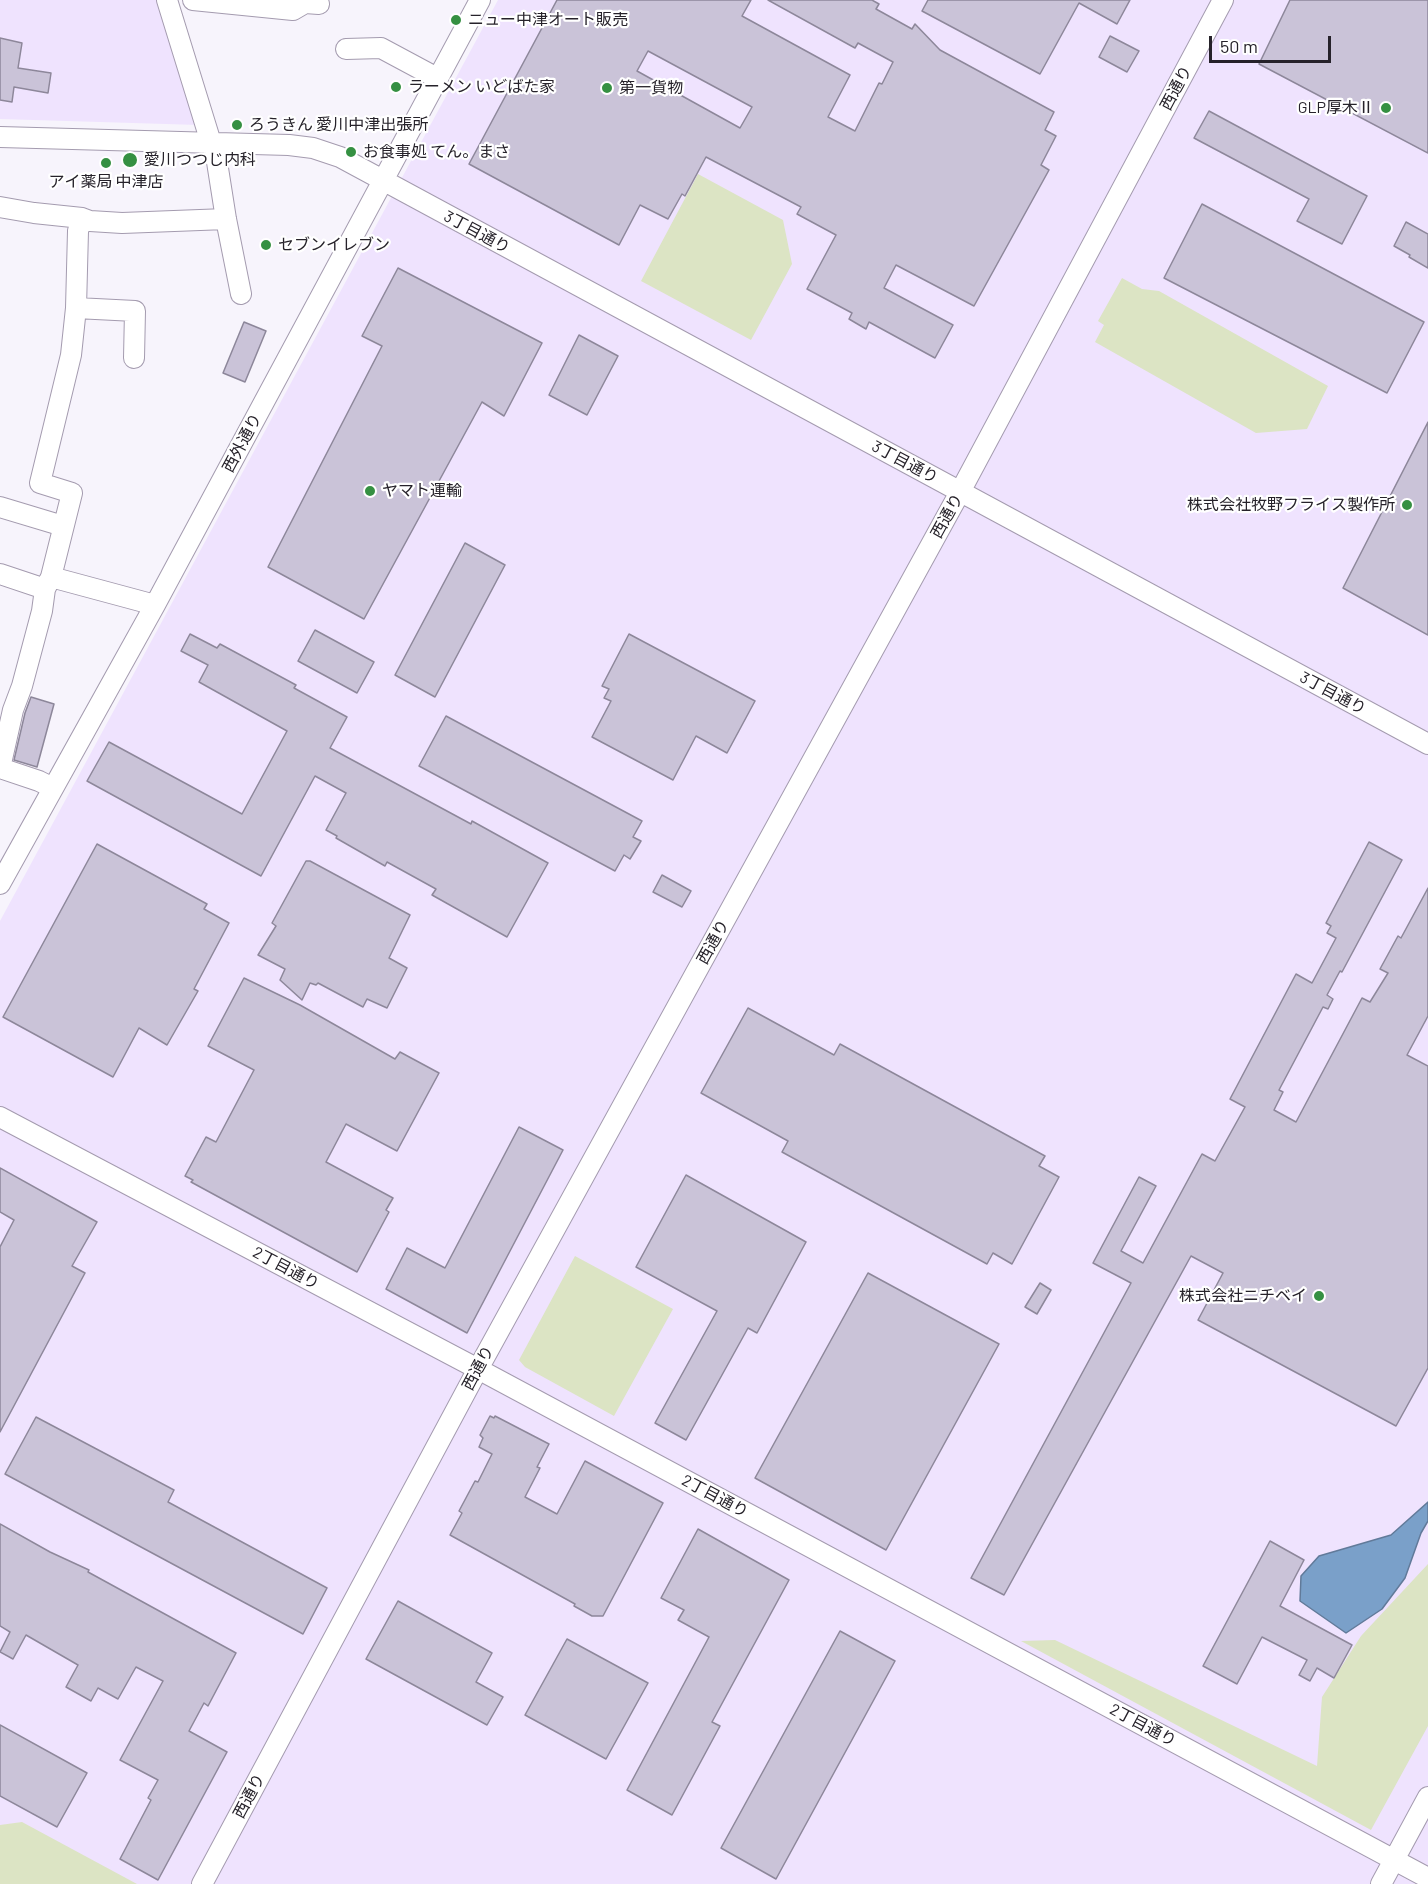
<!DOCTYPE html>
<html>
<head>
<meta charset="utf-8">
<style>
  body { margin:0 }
  #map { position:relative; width:1428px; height:1884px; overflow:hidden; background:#f7f4fc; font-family:Barlow,sans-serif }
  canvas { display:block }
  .scale { position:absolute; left:1209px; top:36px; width:122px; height:27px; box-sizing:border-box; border:3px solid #26222a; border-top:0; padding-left:8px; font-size:18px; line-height:21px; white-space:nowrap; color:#26222a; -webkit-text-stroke:4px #fff; paint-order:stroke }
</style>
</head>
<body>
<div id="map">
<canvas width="1428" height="1884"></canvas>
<div class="scale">50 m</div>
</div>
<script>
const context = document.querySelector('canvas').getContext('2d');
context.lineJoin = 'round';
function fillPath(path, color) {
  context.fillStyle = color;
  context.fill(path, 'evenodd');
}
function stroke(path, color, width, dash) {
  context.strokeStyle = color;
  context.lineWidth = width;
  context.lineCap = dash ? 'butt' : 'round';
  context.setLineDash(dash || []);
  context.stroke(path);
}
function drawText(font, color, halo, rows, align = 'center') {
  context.font = font + ' Barlow,"Noto Sans JP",sans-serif';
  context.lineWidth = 4.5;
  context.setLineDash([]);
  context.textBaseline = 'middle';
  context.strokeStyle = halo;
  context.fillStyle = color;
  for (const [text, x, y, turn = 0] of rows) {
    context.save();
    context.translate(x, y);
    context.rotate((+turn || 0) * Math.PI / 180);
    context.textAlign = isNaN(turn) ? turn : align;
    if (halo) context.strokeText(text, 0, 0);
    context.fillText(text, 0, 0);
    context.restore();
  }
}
fillPath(new Path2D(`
  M0,0h162l37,125 -199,-6z
  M498,0h930v1884h-1428v-963z`), '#efe3fe');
fillPath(new Path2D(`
  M698,174l85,46 9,44 -41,76 -110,-59z
  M1122,278l20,11 17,2 169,95 -21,43 -51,4 -161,-91 9,-17 -6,-4z
  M575,1256l98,53 -59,107 -89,-49 -6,-7z
  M1428,1564v162l-57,104 -350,-189 34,-1 262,126 5,-69 39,-61z
  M22,1822l115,62h-137v-59z`), '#dce4c4');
const water = new Path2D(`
  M1428,1502v19l-7,12 -16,45 -23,31 -36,24 -46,-32 1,-25 18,-20 72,-21z`);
fillPath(water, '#7aa0c9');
stroke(water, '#617a99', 1.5);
const building = new Path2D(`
  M557,0h194l-9,16 108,59 -22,42 27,14 24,-48 3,1 11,-22 -35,-19 -3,5 -87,-48h104l7,4 -3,5 36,20 3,-5 25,26 114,62 -9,18 11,6 -15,29 8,5 -75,136 -78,-41 -12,23 69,37 -18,33 -66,-36 -3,7 -17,-10 3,-6 -45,-24 29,-54 -39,-21 4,-7 -95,-50 -21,39 -3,-2 -14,25 -28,-14 -21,40 -150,-81zM648,51l104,56 -12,21 -103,-57z
  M928,0h202l-13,24 -38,-21 -39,71 -118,-63z
  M1290,0h138v153l-169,-89z
  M1110,36l29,15 -12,21 -28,-15z
  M0,38l22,5 -4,25 33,5 -3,20 -34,-6 -2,15 -12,-2z
  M1209,111l158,85 -25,48 -45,-23 12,-22 -115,-61z
  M1202,204l222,118 -37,71 -223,-115z
  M1406,222l22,12v34l-19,-11 1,-2 -16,-9z
  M398,268l144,75 -38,73 -22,-14 -118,217 -96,-52 114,-221 -20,-10z
  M244,322l22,9 -21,51 -22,-9z
  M579,335l39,21 -31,59 -38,-20z
  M1428,422v213l-85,-47z
  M465,543l40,22 -70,132 -40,-22z
  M315,630l59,32 -17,31 -59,-32z
  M190,634l27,14 3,-4 76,41 -2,3 53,29 -17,31 141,76 1,-3 76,42 -41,74 -75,-42 4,-6 -49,-27 -2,4 -49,-28 1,-2 -11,-6 20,-37 -31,-17 -54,100 -174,-95 22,-39 133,72 45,-83 -88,-49 9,-17 -27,-14z
  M629,634l126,67 -28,52 -31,-17 -23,44 -81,-43 19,-36 -7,-3 5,-9 -7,-3z
  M31,697l23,7 -17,63 -23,-7 11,-47z
  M446,716l196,105 -9,16 8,4 -11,18 -6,-4 -9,16 -196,-105z
  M1369,842l33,18 -60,112 -2,-1 -13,24 6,4 -5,10 -5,-2 -44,83 4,2 -9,18 22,12 66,-124 8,4 18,-29 -8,-4 18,-33 3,2 27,-50v128l-21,39 21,11v302l-32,58 -198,-106 25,-47 -32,-17 -187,339 -33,-17 160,-295 -38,-20 46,-86 17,9 -35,65 22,12 59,-109 13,7 30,-54 -15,-8 66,-125 16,9 24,-45 -9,-5 4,-7 -5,-3z
  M97,844l110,60 -3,5 25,14 -35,66 4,2 -31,54 -28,-17 -26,49 -110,-60z
  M306,861h4l100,54 -21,43 18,10 -20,40 -20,-9 -4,8 -45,-24 -2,2 -6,-2 -8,17 -22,-20 5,-11 -27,-14 18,-29 -4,-3z
  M662,875l29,16 -9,16 -29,-15z
  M244,978l56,27 95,54 5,-7 39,21 -42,78 -51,-27 -20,38 67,36 -7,12 3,2 -32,60 -166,-90 2,-2 -8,-4 21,-39 10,5 38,-72 -46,-24z
  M748,1008l86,47 6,-11 205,112 -6,10 20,11 -47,87 -19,-11 -6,11 -205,-112 6,-11 -87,-48z
  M519,1127l44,23 -96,183 -81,-44 21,-41 38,20z
  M0,1168l97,54 -25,44 13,7 -85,159v-185l14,-27 -14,-8z
  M686,1175l120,67 -49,91 -9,-5 -62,112 -31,-17 62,-112 -81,-44z
  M868,1273l131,71 -113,206 -131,-72z
  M1040,1283l11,7 -14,24 -12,-7z
  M490,1416l4,2 1,-2 54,28 -12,23 3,1 -15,29 32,17 28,-53 78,42 -60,113h-11l-18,-10 1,-2 -125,-69 12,-22 -3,-2 16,-30 3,1 14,-28 -13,-7 4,-9 -3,-3z
  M36,1417l138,73 -6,12 159,86 -24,46 -298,-160z
  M0,1524l50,28 39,18 -1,2 148,81 -28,53 -4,-3 -15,28 38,21 -69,128 -38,-21 31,-59 -3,-2 10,-18 -38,-20 43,-79 -27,-14 -18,32 -20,-11 -7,13 -25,-14 12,-22 -52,-30 -13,24 -13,-7 10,-20 -10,-6z
  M698,1529l91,51 -77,142 8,4 -48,89 -45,-25 82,-153 -31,-17 6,-10 -23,-12z
  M1270,1541l34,19 -24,46 72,39 -18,33 -17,-10 -7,13 -11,-6 8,-15 -45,-23 -25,47 -34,-18z
  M398,1601l94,52 -16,29 27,15 -16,28 -121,-66z
  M840,1631l55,30 -119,218 -55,-31z
  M567,1639l81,44 -42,76 -81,-44z
  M0,1725l87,48 -30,54 -57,-31z`);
fillPath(building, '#cac3d8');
stroke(building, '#8d879a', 1.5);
const minor = new Path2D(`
  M167,0l50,162 9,57 15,75
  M193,0l100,10 12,-7 14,1
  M346,49l35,-1 56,30
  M0,137l289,8 24,3 27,9 1088,587
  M0,207l34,6 48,5 8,3 32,2 104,-4
  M76,308l59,3 -1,47
  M0,507l63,19
  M0,574l45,15
  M51,577l104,28
  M0,768l13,-58 9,-24 20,-75 3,-22 6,-12 21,-84 -32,-10 31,-128 5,-47 2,-77 4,-13
  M0,768l39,13 14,7
  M0,884l155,-279 325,-605
  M0,1117l478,252 950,509
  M202,1884l276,-515 482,-877 263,-492
  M1381,1884l47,-87`);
stroke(minor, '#a49baf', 22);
stroke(minor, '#fff', 20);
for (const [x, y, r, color] of [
  [456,20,6,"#359042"],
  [396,87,6,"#359042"],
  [607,88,6,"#359042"],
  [1386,108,6,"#359042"],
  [237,125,6,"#359042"],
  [351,152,6,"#359042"],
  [130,160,8,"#359042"],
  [106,163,6,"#359042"],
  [266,245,6,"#359042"],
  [370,491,6,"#359042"],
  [1407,505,6,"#359042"],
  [1319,1296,6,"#359042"]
]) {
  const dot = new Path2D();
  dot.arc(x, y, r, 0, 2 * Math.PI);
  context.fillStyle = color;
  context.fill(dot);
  stroke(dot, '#fff', 2);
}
drawText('16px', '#26222a', '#fff', [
  ["ニュー中津オート販売",468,20],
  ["ラーメン いどばた家",408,87],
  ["第一貨物",619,88],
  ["GLP厚木Ⅱ",1374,108,"right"],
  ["ろうきん 愛川中津出張所",249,125],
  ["お食事処 てん。まさ",363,152],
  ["愛川つつじ内科",144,160],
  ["アイ薬局 中津店",106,182,"center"],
  ["セブンイレブン",278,245],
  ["ヤマト運輸",382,491],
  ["株式会社牧野フライス製作所",1395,505,"right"],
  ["株式会社ニチベイ",1307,1296,"right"]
], 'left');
drawText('16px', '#26222a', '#fff', [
  ["西通り",1176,88,-62],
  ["3丁目通り",477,232,28],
  ["西外通り",242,443,-62],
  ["3丁目通り",905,462,28],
  ["西通り",947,516,-61],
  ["3丁目通り",1333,693,28],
  ["西通り",713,942,-61],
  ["2丁目通り",286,1268,28],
  ["西通り",478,1368,-62],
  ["2丁目通り",715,1496,28],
  ["2丁目通り",1143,1725,28],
  ["西通り",249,1796,-62]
]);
</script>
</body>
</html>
